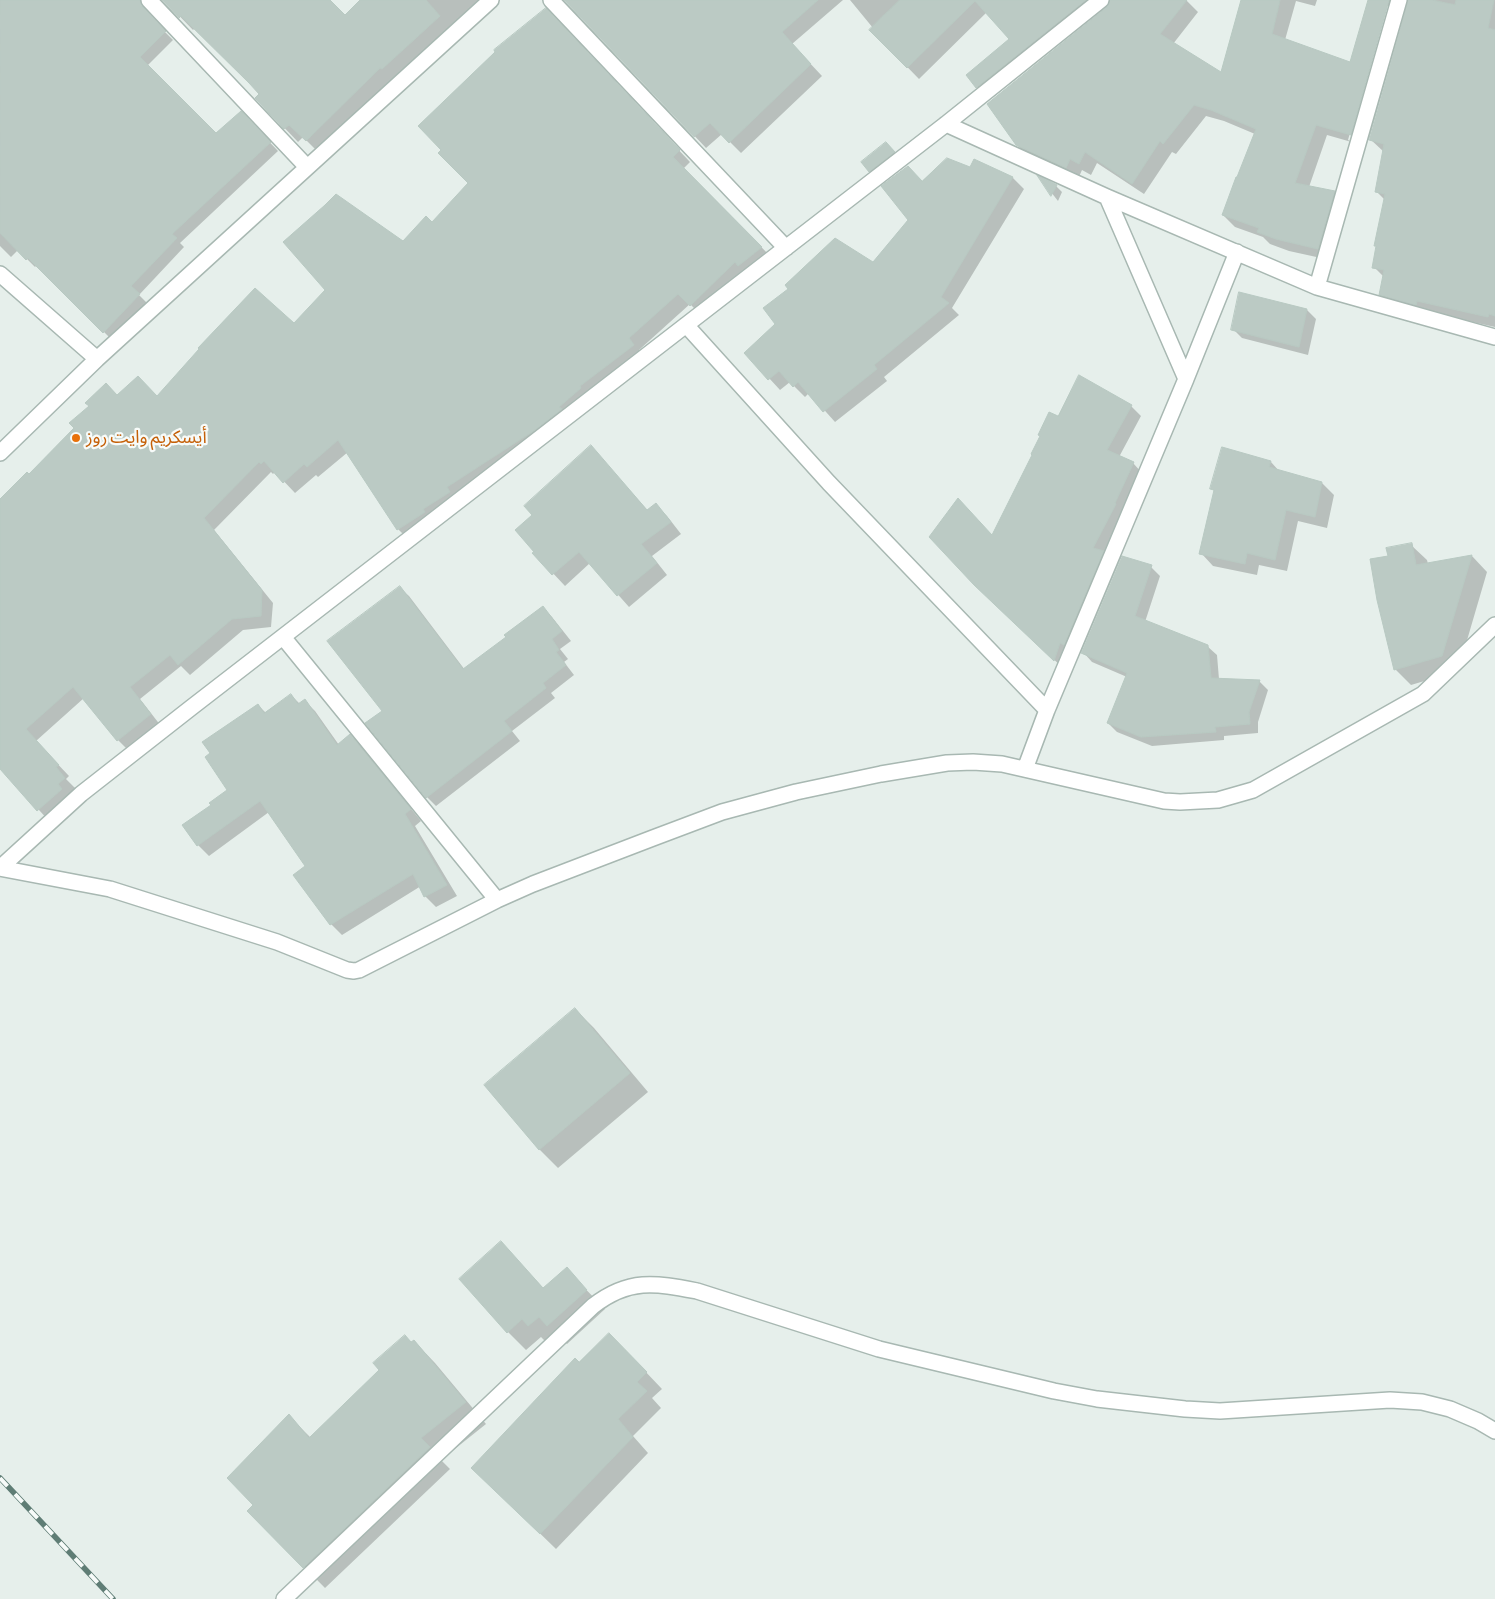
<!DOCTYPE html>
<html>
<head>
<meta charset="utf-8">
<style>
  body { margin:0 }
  canvas { display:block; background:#e6efeb }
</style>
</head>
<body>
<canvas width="1495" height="1599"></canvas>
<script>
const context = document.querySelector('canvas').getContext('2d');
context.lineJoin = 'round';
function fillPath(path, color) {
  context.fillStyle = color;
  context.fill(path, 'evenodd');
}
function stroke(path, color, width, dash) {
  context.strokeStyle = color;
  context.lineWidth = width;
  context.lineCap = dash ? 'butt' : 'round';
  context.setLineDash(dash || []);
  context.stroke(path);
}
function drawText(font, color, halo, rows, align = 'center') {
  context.font = font + ' "Alegreya Sans","Noto Sans Arabic",sans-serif';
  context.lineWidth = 4.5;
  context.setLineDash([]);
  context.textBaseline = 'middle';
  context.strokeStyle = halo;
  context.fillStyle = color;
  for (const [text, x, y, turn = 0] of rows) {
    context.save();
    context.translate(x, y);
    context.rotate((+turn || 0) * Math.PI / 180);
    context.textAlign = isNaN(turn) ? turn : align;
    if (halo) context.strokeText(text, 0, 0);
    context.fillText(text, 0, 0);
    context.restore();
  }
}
fillPath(new Path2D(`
  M3,0h117l27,14 26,26 -26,26 69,69 25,-23 37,39 -98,92 4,4 -45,48 8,8 -35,37 -75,-75 -2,2 -17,-17 -7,7 -11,-11v-242z
  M164,0h114l67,17 23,-17h114l-162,154 -17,-17 -5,5 -42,-44 5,-4 -66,-66 -2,2z
  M566,0h277l-51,44 30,32 -81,77 -19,-19 -16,14z
  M850,0h336l12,12 -25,32 49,30 20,-74h75l-2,6 -19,-5 -11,39 66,24 18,-64h21l11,11 -39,134 -35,-10 -18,52 25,5 12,12 -16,56 -41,-9 -19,-7 -7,-7 -28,-10 -12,-12 32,-81 -31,-13 -18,-5 -30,38 -4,-2 -28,42 -47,-31 -6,12 -9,-5 -4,9 -49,-22 -12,-12 94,-142 -4,1 -119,95 -11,-12 34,-48 -24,-27 -68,67 -48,-49 2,-2zM1386,6h3l-39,135 -2,-1z
  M1425,0h70v327l-67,-15 -36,-6 -11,-12 3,-17 -10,-10 11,-67 -9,-9 8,-39 -14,-13z
  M560,24l130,138 -6,6 88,90 -70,58 -12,-12 -51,46 5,7 -235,183 -11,-11 -50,-77 -30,25 -2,-2 -21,18 -20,-21 -2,2 -2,-2 -57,58 59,73 -2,24 -28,3 -53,45 -9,-9 -41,33 21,27 -32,25 -11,-11 -34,-42 -48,43 33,35 -3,3 10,10 -27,32 -49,-54v-266l118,-105 39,1 137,-73 138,-100 37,-41z
  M885,143l19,20 -24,18 -10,-10z
  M974,161l39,17 11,11 -72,119 7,7 -75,62 3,4 -52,41 -26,-29 -4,4 -15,-15 -10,8 -34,-37 127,-89 37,-44 12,-37 49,-14z
  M1040,178l16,8 6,6 -4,9z
  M1307,310l9,9 -8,36 -66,-17 -9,-9z
  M1131,406l10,10 -22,41 14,6 10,11 -78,196 -79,-75 6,-58 66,-120z
  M591,447l57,64 8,-6 11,11 14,18 -29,22 15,19 -38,32 -39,-44 -25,23 -31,-33v-38z
  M1223,449l48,13 9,10 42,11 12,12 -7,33 -29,-7 -11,50 -28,-6 -2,10 -44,-9 -12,-13 14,-61 -3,-4z
  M1411,545l16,15 1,4 44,-8 15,16 -29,99 -47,14 -16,-16 -5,-112z
  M1151,567l9,9 -15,46 62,24 10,9 2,24 40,2 9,9 -10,32v11l-34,3v4l-72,6 -35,-14 -9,-9 19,-46 -35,-15 -9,-10z
  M399,587l10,9 56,74 43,-32 35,-30 9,9 19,24 -11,8 8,10 -4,3 10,13 -23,18 4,5 -43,33 8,10 -84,65 -9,-9 -44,-86z
  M291,695l9,9 5,-3 10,10 24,34 11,-9 11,11 60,74 -6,5 42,70 -21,11 -11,-11 -4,-10 -79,49 -11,-11 -24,-58 -38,-54 -60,44 -11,-11 14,-40 17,-15 29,-85 8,8z
  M575,1009l19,19 54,64 -90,76 -18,-18 -54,-64z
  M501,1243l43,46 22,-20 39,40 -38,35 -9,-9 -10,9 -7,-7 -15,13 -18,-18z
  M414,1341l21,22 51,61 -45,36 9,9 -125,119 -76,-77 6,-6 34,-89 22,22z
  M625,1350l37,39 -10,9 9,10 -28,28 15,17 -92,96 -68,-66z`), '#0003');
const building = new Path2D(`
  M0,0h140l2,6 24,25 -26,26 76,76 25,-22 30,31 -99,92 5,4 -46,48 9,8 -37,39 -75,-75 -2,2 -26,-27z
  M162,0h168l15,15 15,-15h66l14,16 -58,53 -2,-1 -74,73 -17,-16 -5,4 -29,-31 4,-4 -10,-11 -68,-67 -2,2z
  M564,0h254l-36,32 29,32 -82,79 -19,-20 -16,14z
  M900,0h186l-110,88 -10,-13 43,-36 -34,-38 -68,67 -38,-38z
  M1110,0h77l-27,34 61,38 20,-72h39l-8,34 78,28 18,-62h21l-38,135 -35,-10 -21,58 40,8 -17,58 -42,-10 -19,-7 2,-4 -37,-13 14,-38h1l19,-48 -45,-19 -17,-5 -31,39 -3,-3 -28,43 -47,-32 -6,12 -9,-5 -4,9 -50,-23 -29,-41 120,-97z
  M1408,0h24l23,5 1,-5h38l-6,28 7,2v286l-6,-2 -1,3 -71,-16 -1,4 -37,-10 5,-25 -12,-2 4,-22h-2l11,-52 -10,-2 9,-48 -15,-4z
  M546,8l134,142 -7,7 89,90 -24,19 -3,-4 -45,44 -12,-12 -49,44 5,7 -54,41 1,2 -22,19 3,2 -27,21 -88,57 3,5 -27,17 2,3 -28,18 -59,-90 -31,27 -3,-3 -21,19 -19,-22 -3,3 -2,-2 -55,56 58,72 -1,26 -29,3 -54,46 -8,-10 -40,32 21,27 -34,27 -44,-54 -47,42 33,36 -3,2 9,11 -7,6 4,5 -25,22 -37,-42v-270l27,-27 2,2 45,-46 -5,-5 20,-17 -4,-3 21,-20 11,12 21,-19 19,20 42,-47 -1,-1 57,-60 39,35 31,-33 -42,-48 42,-37 11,-11 67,47 23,-25 6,6 36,-39 -30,-30 3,-3 -23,-24 77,-74 -1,-2z
  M886,142l9,10 -26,20 -8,-10z
  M947,158l23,9 4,-8 39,18 -72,120 8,6 -75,62 3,4 -54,43 -25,-30 -5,5 -14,-16 -11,9 -24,-27 31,-29 -12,-16 25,-19 -3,-4 50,-47 38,24 35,-42 -27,-34 27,-20 14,15z
  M1037,175l20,10 -6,11z
  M1239,292l68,17 -8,38 -68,-17z
  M1079,375l53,30 -25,45 27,12 -19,41 1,1 -23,44 11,3 -40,94 -4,-2 -6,18 -80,-76 -45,-48 29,-39 34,37 40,-80 -1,-1 9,-18 -2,-1 11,-23 9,4z
  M591,445l56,65 9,-7 15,19 -30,22 16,19 -40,33 -38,-44 -27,23 -20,-22 2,-1 -19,-22 17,-15 -8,-9z
  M1222,447l49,14 -2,6 53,15 -7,35 -29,-7 -11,50 -28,-7 -2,11 -46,-10 15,-64 -4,-1z
  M1412,543l4,22 56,-10 -30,101 -48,14 -17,-70 -7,-41 18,-3 -2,-8z
  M1122,556l30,9 -17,51 73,29 3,33 49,2 -11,32 1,12 -35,3 1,5 -75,5 -34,-14 20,-50 -46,-20z
  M400,586l63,83 43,-32 -2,-2 39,-29 19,25 -10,8 7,11 -3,2 10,13 -23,18 3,5 -42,33 8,10 -86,67 -61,-75 17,-12 -55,-70z
  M291,694l7,10 7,-5 32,46 13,-11 61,75 -6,5 42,71 -23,12 -11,-23 -83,51 -37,-50 12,-9 -45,-65 -63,45 -15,-21 29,-20 -2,-2 18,-13 -22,-33 5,-4 -8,-11 56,-38 6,9z
  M575,1008l55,65 -91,77 -55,-65z
  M501,1241l42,47 24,-21 20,23 -40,36 -8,-9 -11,9 -6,-7 -15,14 -48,-54z
  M609,1333l38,39 -10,10 10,9 -29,28 15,18 -93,97 -69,-66 104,-110 4,4z
  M405,1335l6,7 3,-2 52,62 -45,36 9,9 -127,121 -56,-57 6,-6 -26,-27 62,-64 20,24 70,-68 -6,-7z`);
fillPath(building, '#bbcac4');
stroke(building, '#b8c9c2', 1);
const minor = new Path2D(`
  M149,0l158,167
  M551,0l235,248
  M946,124l161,73 210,90 178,50
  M0,274l97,85
  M1317,287l82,-287
  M686,325l143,158 218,227
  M1186,379l51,-127
  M0,453l97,-94 394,-359
  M283,637l214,263
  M1025,769l22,-59 139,-331 -79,-182
  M0,868l110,21 167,53 70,28 7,1 5,-1 138,-70 36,-16 120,-46 69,-26 74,-20 85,-18 66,-11 26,-1 29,2 162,37 16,1 38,-2 35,-10 170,-96 72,-69
  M0,868l81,-74 111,-87 754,-583 155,-124
  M284,1599l309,-293c36,-28 62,-23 104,-15l182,58 175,42 43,8 88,10 35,2 170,-11 32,2 28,7 28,12 17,10`);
stroke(minor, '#a8b8b2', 18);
stroke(minor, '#fff', 15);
const rail = new Path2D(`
  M0,1478l113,121`);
stroke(rail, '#5f7d75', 5.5);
stroke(rail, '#f7fbf9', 4, [11]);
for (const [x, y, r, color] of [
  [76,438,5,"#e8710a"]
]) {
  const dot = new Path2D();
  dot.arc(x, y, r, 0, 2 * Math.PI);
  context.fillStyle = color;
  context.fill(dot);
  stroke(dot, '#f7fbf9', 2);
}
drawText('18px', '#c56008', '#f7fbf9', [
  ["أيسكريم وايت روز",86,438]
], 'left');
</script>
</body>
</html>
